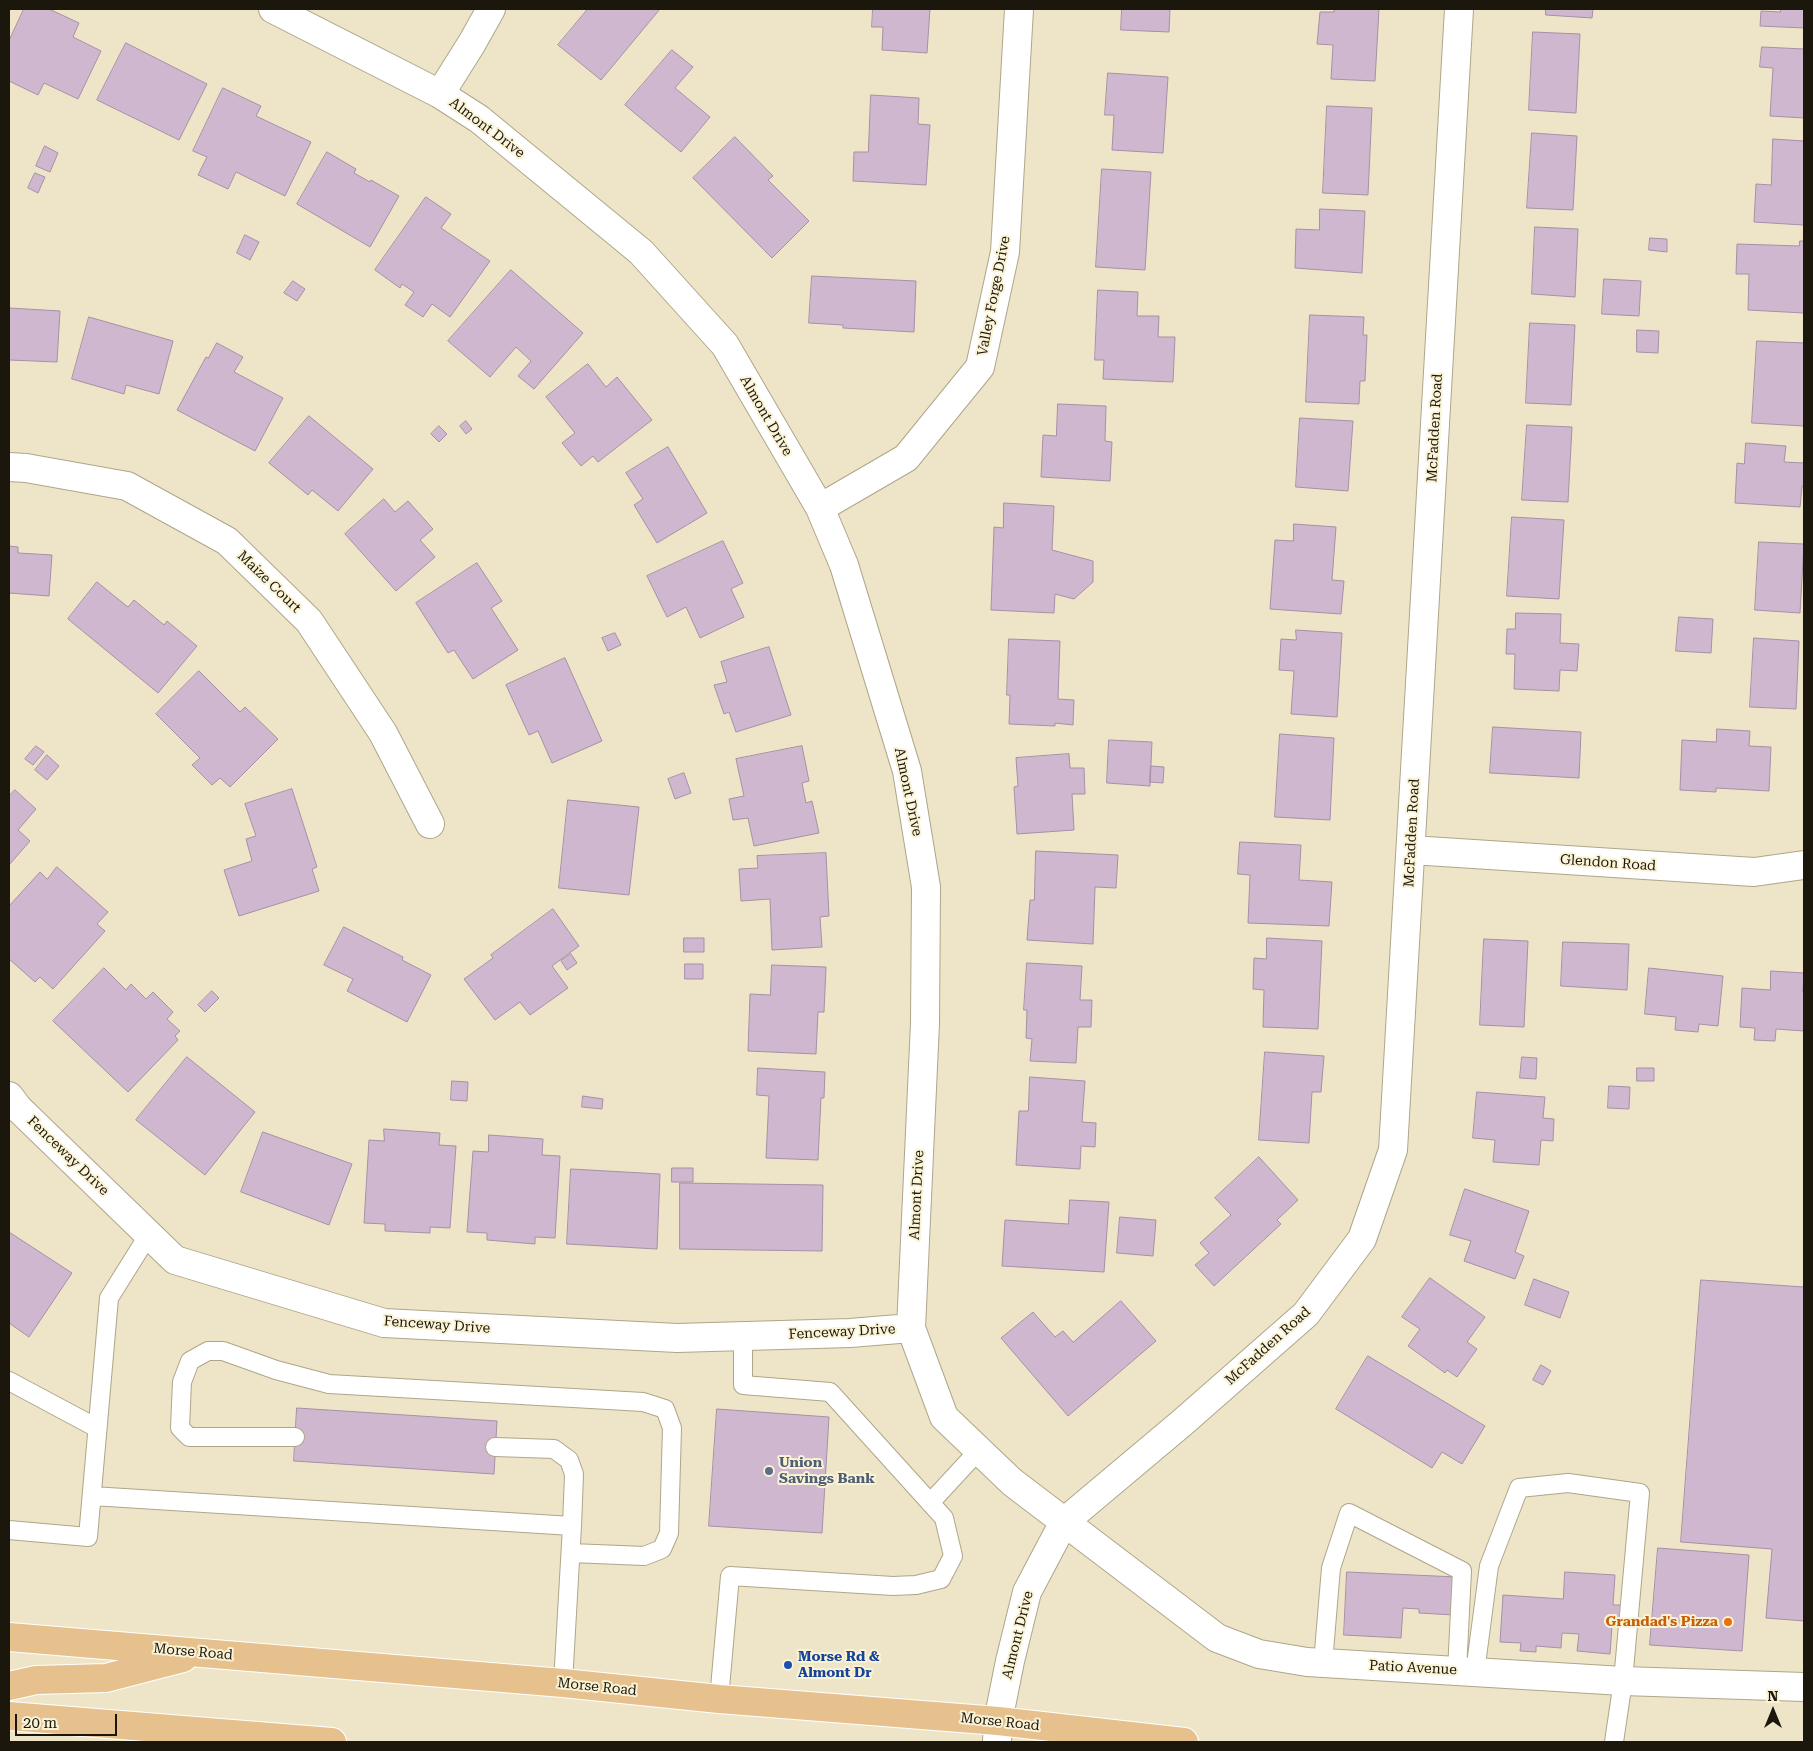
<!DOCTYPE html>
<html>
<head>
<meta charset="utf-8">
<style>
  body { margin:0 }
  #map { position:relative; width:1813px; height:1751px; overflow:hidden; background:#eee5c8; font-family:"Roboto Serif",serif }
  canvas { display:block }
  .frame { position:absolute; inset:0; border:10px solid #1b170d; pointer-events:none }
  .north { position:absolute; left:1748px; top:1686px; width:50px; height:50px; -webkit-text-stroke:4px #fbf3d5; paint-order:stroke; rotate:0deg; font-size:14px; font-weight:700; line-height:20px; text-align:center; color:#1b170d }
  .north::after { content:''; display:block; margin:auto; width:18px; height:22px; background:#1b170d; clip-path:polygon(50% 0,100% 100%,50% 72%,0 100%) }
  .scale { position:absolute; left:15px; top:1714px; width:102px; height:22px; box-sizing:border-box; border:2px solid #1b170d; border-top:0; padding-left:6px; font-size:15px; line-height:18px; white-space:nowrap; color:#1b170d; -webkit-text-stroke:4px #fbf3d5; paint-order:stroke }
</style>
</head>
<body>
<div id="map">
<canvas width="1813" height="1751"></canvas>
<div class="frame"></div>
<div class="north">N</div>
<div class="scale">20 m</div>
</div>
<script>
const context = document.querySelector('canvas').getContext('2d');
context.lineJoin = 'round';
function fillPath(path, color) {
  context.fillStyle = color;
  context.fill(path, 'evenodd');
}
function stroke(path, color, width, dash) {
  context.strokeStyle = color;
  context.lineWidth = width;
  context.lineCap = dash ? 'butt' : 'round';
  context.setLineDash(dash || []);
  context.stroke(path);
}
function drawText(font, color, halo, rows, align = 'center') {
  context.font = font + ' "Roboto Serif",serif';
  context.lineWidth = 4;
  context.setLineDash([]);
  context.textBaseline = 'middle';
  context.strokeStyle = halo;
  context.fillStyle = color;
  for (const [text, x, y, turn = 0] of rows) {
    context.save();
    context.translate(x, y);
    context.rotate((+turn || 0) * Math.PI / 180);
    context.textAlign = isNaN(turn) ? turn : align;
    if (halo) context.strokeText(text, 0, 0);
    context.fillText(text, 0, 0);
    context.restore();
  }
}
const building = new Path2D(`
  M24,9h25l30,14 -6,14 28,14 -23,48 -34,-16 -6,12 -29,-14v-40z
  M588,9h72l-59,71 -43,-35z
  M873,9h57l-3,44 -45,-3 1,-23h-11z
  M1122,9h48l-1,23 -48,-2z
  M1334,9h45l-4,72 -44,-2 2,-34 -16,-1 3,-32h14z
  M1546,9h47l-1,9 -46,-3z
  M1781,9h23v19l-44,-2 1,-15 19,1z
  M1533,32l47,2 -4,79 -47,-3z
  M126,43l81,41 -28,56 -82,-40z
  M1762,47l42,2v69l-34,-2 3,-48 -13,-1z
  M672,50l21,17 -18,21 35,29 -29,35 -56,-47z
  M1108,73l60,4 -5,76 -51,-3 2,-35h-9z
  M223,88l38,18 -5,10 55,26 -26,54 -49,-24 -8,17 -30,-14 9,-18 -14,-6z
  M871,95l48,3 -1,26 12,1 -4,60 -73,-4 1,-29h14z
  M1327,106l45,2 -4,87 -45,-2z
  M1532,133l45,3 -4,74 -46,-2z
  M735,137l38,39 -5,4 41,41 -37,37 -79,-80z
  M1773,139l31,2v84l-50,-3 2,-38 15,1z
  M45,146l13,7 -8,19 -14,-6z
  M327,152l29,17 -2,4 16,9 1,-2 28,16 -29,51 -73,-43z
  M1102,169l49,3 -6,98 -49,-3z
  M35,173l10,4 -7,16 -10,-5z
  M426,197l25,17 -10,14 49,33 -40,56 -18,-13 -9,13 -18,-12 9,-13 -12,-8 -2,4 -25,-18z
  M1320,209l45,2 -3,62 -67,-5 1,-39 23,1z
  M1535,227l43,2 -3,68 -43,-3z
  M245,235l14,7 -9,18 -13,-7z
  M1650,238l17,1v13l-18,-2z
  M1800,241h4v72l-56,-3 1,-36h-13l1,-30 62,2z
  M511,270l72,63 -49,56 -16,-13 13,-15 -15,-14 -26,30 -42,-36z
  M812,276l104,5 -2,51 -71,-4v-3l-34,-2z
  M1604,279l37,2 -2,35 -37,-2z
  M293,281l12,8 -8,12 -13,-8z
  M1098,290l40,2 -1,24h22l-1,21h17l-2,45 -70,-3 1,-19h-9z
  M9,308l51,3 -3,51 -48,-2z
  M1310,315l54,2 -1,18h4l-2,46h-5l-1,23 -53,-2z
  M89,317l84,24 -14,53 -33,-9 -2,9 -52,-15z
  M1530,323l45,2 -4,80 -45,-2z
  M1637,330l22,1 -1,22 -21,-1z
  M1757,341l47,2v83l-52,-3z
  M217,343l26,14 -9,15 49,26 -28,53 -78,-41 29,-53 2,1z
  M588,364l18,23 11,-10 35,43 -54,42 -5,-6 -12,10 -19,-23 13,-10 -29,-36z
  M1058,404l48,2 -1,35 7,1 -2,39 -69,-4 2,-42 13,1z
  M309,416l64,53 -35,42 -26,-21 -4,5 -39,-32z
  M1300,418l53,3 -5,70 -52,-4z
  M466,421l6,8 -6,5 -6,-8z
  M1527,425l45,2 -4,75 -46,-2z
  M439,426l8,8 -8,8 -8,-8z
  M1746,443l40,3 -2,16 20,1v23h-2l-2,21 -65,-4 2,-40 7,1z
  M668,447l39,66 -50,30 -23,-38 9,-6 -17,-26z
  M384,499l11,13 13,-11 25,28 -13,11 15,17 -39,34 -51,-57z
  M1004,503l50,3 -2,44 41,11v21l-19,17 -19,-5 -1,19 -63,-3 3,-83 9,1z
  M1512,517l52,3 -5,79 -52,-3z
  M1294,524l42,3 -4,53 12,1 -3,33 -71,-5 5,-69 18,1z
  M723,541l20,42 -12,6 13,28 -44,21 -14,-31 -19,10 -20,-41z
  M1759,542l45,2 -4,69 -45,-3z
  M9,546l9,1v6l34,2 -3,41 -40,-3z
  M477,563l25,38 -11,7 27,42 -45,29 -19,-29 -6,3 -32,-50z
  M97,582l31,25 6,-7 30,25 3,-4 30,25 -39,47 -90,-74z
  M1516,613l45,1 -1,29 19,1 -2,27 -17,-1 -1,21 -45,-2 1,-35h-9l1,-25h8z
  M1679,617l34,2 -2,34 -35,-2z
  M1296,630l46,3 -5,84 -46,-3 3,-43 -15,-1 2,-31 15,1z
  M615,633l6,12 -13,6 -6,-13z
  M1754,638l45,3 -3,68 -46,-2z
  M1009,639l51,2 -2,58 16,1 -1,25 -18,-2v3l-46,-2 1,-29h-3z
  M769,647l22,68 -55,17 -7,-20 -5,2 -10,-29 13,-3 -6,-20z
  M565,658l37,83 -50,22 -14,-32 -9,4 -23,-50z
  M199,671l41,41 5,-5 33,32 -48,48 -10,-9 -8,7 -20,-20 8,-7 -44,-44z
  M1493,727l88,5 -2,46 -89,-5z
  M1717,729l33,2 -1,15 22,1 -2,44 -53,-3v4l-36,-2 2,-50 34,2z
  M1280,734l54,4 -4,82 -55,-3z
  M1109,740l43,2 -2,44 -43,-3z
  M36,746l8,6 -11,13 -8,-6z
  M802,746l7,35 -7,2 4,20 6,-2 7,32 -65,13 -6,-28 -15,2 -4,-21 15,-3 -8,-37z
  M1069,754l1,14h14l1,26h-13l2,36 -57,4 -3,-47 4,-1 -2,-28z
  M47,755l12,11 -12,14 -12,-10z
  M1151,766l13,1 -1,16 -13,-1z
  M684,773l7,20 -16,6 -7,-20z
  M292,789l25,78 -5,2 7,22 -80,25 -15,-46 28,-9 -6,-22 10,-3 -11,-32z
  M15,790l21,19 -18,21 12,11 -21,24v-69z
  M568,800l71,7 -10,88 -70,-7z
  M1240,842l61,3 -2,35 33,2 -3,44 -81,-3 2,-48 -12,-1z
  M1036,851l82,4 -2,33 -21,-1 -2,57 -66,-4 3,-40h4z
  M826,853l3,63 -9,1 2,30 -50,3 -2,-51 -29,2 -2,-32 19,-1 -1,-12z
  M57,867l51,45 -11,12 8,7 -52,58 -13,-12 -5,5 -26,-23v-53l31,-34 7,7z
  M553,909l26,37 -27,20 16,22 -38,27 -10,-13 -25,18 -31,-41 29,-21 -2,-3z
  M344,927l59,30 -1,3 29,15 -24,47 -60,-31 6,-12 -29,-14z
  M684,938h20v14h-20z
  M1267,938l55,3 -4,88 -55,-2 1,-37 -11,-1 1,-31 12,1z
  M1484,939l44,2 -4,86 -44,-2z
  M1563,942l66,2 -2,46 -66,-4z
  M571,954l6,9 -10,7 -6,-9z
  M1027,963l55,3 -2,34h12l-1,27h-13l-2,36 -46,-2 2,-22 -6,-1 1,-28h-3z
  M685,964h18v15h-18z
  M772,965l54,2 -2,45h-6l-2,42 -68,-3 2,-57 20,1z
  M104,968l22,22 5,-6 15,15 7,-7 20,20 -6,7 13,12 -5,5 3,4 -50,52 -75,-71z
  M1649,968l74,8 -5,50 -19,-2 -1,8 -23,-2 1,-13 -31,-3z
  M1771,971l33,2 -1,19h1v39l-28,-2 -1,12 -21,-1 1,-12 -15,-1 2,-39 28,2z
  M212,991l7,7 -14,14 -7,-7z
  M1265,1052l59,4 -3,36h-9l-3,51 -50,-3z
  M187,1057l68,55 -50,63 -69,-55z
  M1522,1057l15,1 -1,21 -16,-1z
  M758,1068l67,4 -1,26h-3l-3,62 -52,-2 3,-62 -12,-1z
  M1637,1068h17v13h-17z
  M1030,1077l55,4 -3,41 14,1 -1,24 -14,-1 -1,23 -64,-4 3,-54h9z
  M452,1081l16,1 -1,19 -16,-1z
  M1609,1086l21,1 -1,22 -21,-1z
  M1477,1092l68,5 -2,21 11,1 -1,22 -12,-1 -2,25 -46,-3 2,-22 -22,-2z
  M583,1096l20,3 -1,10 -20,-2z
  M384,1129l56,4 -1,12 17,1 -6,82 -20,-1v6l-45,-2v-7l-21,-1 5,-83 15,1z
  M263,1132l89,32 -23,61 -88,-33z
  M489,1135l54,4 -1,16 18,1 -5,82 -20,-1v7l-48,-4v-7l-20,-1 6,-81 15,1z
  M1259,1157l39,43 -21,20 4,4 -67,62 -19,-21 14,-12 -9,-10 31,-28 -16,-17z
  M672,1168h21v14h-21z
  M571,1169l89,5 -3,75 -90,-5z
  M680,1183l143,2 -1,66 -142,-2z
  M1465,1189l64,22 -14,41 9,4 -9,23 -51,-18 7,-20 -21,-6z
  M1070,1200l39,2 -5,70 -102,-6 3,-46 63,4z
  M1120,1217l36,3 -3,36 -36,-3z
  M9,1232l63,41 -43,64 -20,-14z
  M1430,1278l55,39 -18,25 10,7 -20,28 -10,-7 -2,3 -37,-27 12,-17 -18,-12z
  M1534,1279l35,13 -9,26 -35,-13z
  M1701,1280l103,7v334l-38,-3 6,-69 -91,-7z
  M1121,1301l35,40 -88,75 -67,-78 32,-26 22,25 8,-6 10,11z
  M1368,1356l117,70 -23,38 -20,-12 -10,16 -96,-59z
  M1541,1365l10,6 -8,14 -10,-5z
  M297,1408l200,13 -3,53 -200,-13z
  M717,1409l112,8 -7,116 -113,-7z
  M1658,1548l91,7 -7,96 -92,-6z
  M1347,1572l110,5 -3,38 -35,-2v-4l-16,-1 -2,30 -57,-3z
  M1565,1572l50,3 -2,30h9l-1,22 -9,-1 -2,28 -33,-3 2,-17 -17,-1 -1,15 -25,-2v6l-16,-1 1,-8 -21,-1 3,-47 60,4z`);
fillPath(building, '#d0b7d0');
stroke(building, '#a590a5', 1);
const service = new Path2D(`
  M9,1381l88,47
  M295,1437h-106l-9,-9 2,-46 8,-21 18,-10h15l53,19 53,14 314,18 22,7 7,19 -3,105 -7,16 -18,7 -73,-3
  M495,1447l59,2 15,11 5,14 -2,52
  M92,1496l480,30 -9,157
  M930,1503l49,-53
  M9,1530l79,7 21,-239 40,-64
  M1323,1663l8,-95 18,-55 113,58 -5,100
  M1475,1672l14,-106 30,-78 49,-5 72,10 -17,188 -9,61
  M719,1699l11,-123 163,10 23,-1 25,-6 12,-23 -9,-38 -114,-126 -87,-7v-49`);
const minor = new Path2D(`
  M273,9l167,85 39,25 162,133 84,93 95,163 24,57 63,206 19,116 -1,136 -14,305 33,89 68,65 205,156 42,16 48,8 316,19 181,6
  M440,94l32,-51 19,-34
  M9,467l17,1 101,18 100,55 82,80 74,112 47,91
  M820,508l86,-50 74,-91 25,-115 14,-243
  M1411,850l343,22 50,-7
  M9,1096l9,12 157,152 209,63 293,15 173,-5 61,-5
  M997,1742l1,-21 12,-60 17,-69 37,-70 119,-100 123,-108 56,-75 31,-89 66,-1141`);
const primary = new Path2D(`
  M9,1637l554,46 156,16 279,22 186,21
  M9,1686l27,-6 70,-2 77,-20
  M9,1716l323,26`);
stroke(service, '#aea68a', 20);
stroke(minor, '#aea68a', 30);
stroke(primary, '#fff', 30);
stroke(service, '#fff', 18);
stroke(minor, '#fff', 28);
stroke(primary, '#e6c18d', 28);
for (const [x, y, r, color] of [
  [769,1471,5,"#5c6f8a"],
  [1728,1622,5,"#e8710a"],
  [788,1665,5,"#1a4fb4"]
]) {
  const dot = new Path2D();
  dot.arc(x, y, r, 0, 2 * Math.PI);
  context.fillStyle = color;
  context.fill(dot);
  stroke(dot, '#fbf3d5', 2);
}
drawText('14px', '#1b170d', '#fbf3d5', [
  ["Almont Drive",487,128,37],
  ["Valley Forge Drive",994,296,-79],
  ["Almont Drive",766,416,60],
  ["McFadden Road",1435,428,-87],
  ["Maize Court",269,582,44],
  ["Almont Drive",908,792,78],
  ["McFadden Road",1412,833,-87],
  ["Glendon Road",1608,863,4],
  ["Fenceway Drive",68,1156,44],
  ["Almont Drive",917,1195,-87],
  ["Fenceway Drive",437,1325,4],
  ["Fenceway Drive",842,1332,-3],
  ["McFadden Road",1268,1346,-42],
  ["Almont Drive",1018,1635,-76],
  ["Morse Road",193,1652,5],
  ["Patio Avenue",1413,1668,3],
  ["Morse Road",597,1687,6],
  ["Morse Road",1000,1722,6]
]);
drawText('bold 14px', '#4e5e75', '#fbf3d5', [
  ["Union",779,1463],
  ["Savings Bank",779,1479]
], 'left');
drawText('bold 14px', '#c56008', '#fbf3d5', [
  ["Grandad's Pizza",1718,1622]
], 'right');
drawText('bold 14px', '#164399', '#fbf3d5', [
  ["Morse Rd &",798,1657],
  ["Almont Dr",798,1673]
], 'left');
</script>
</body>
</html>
